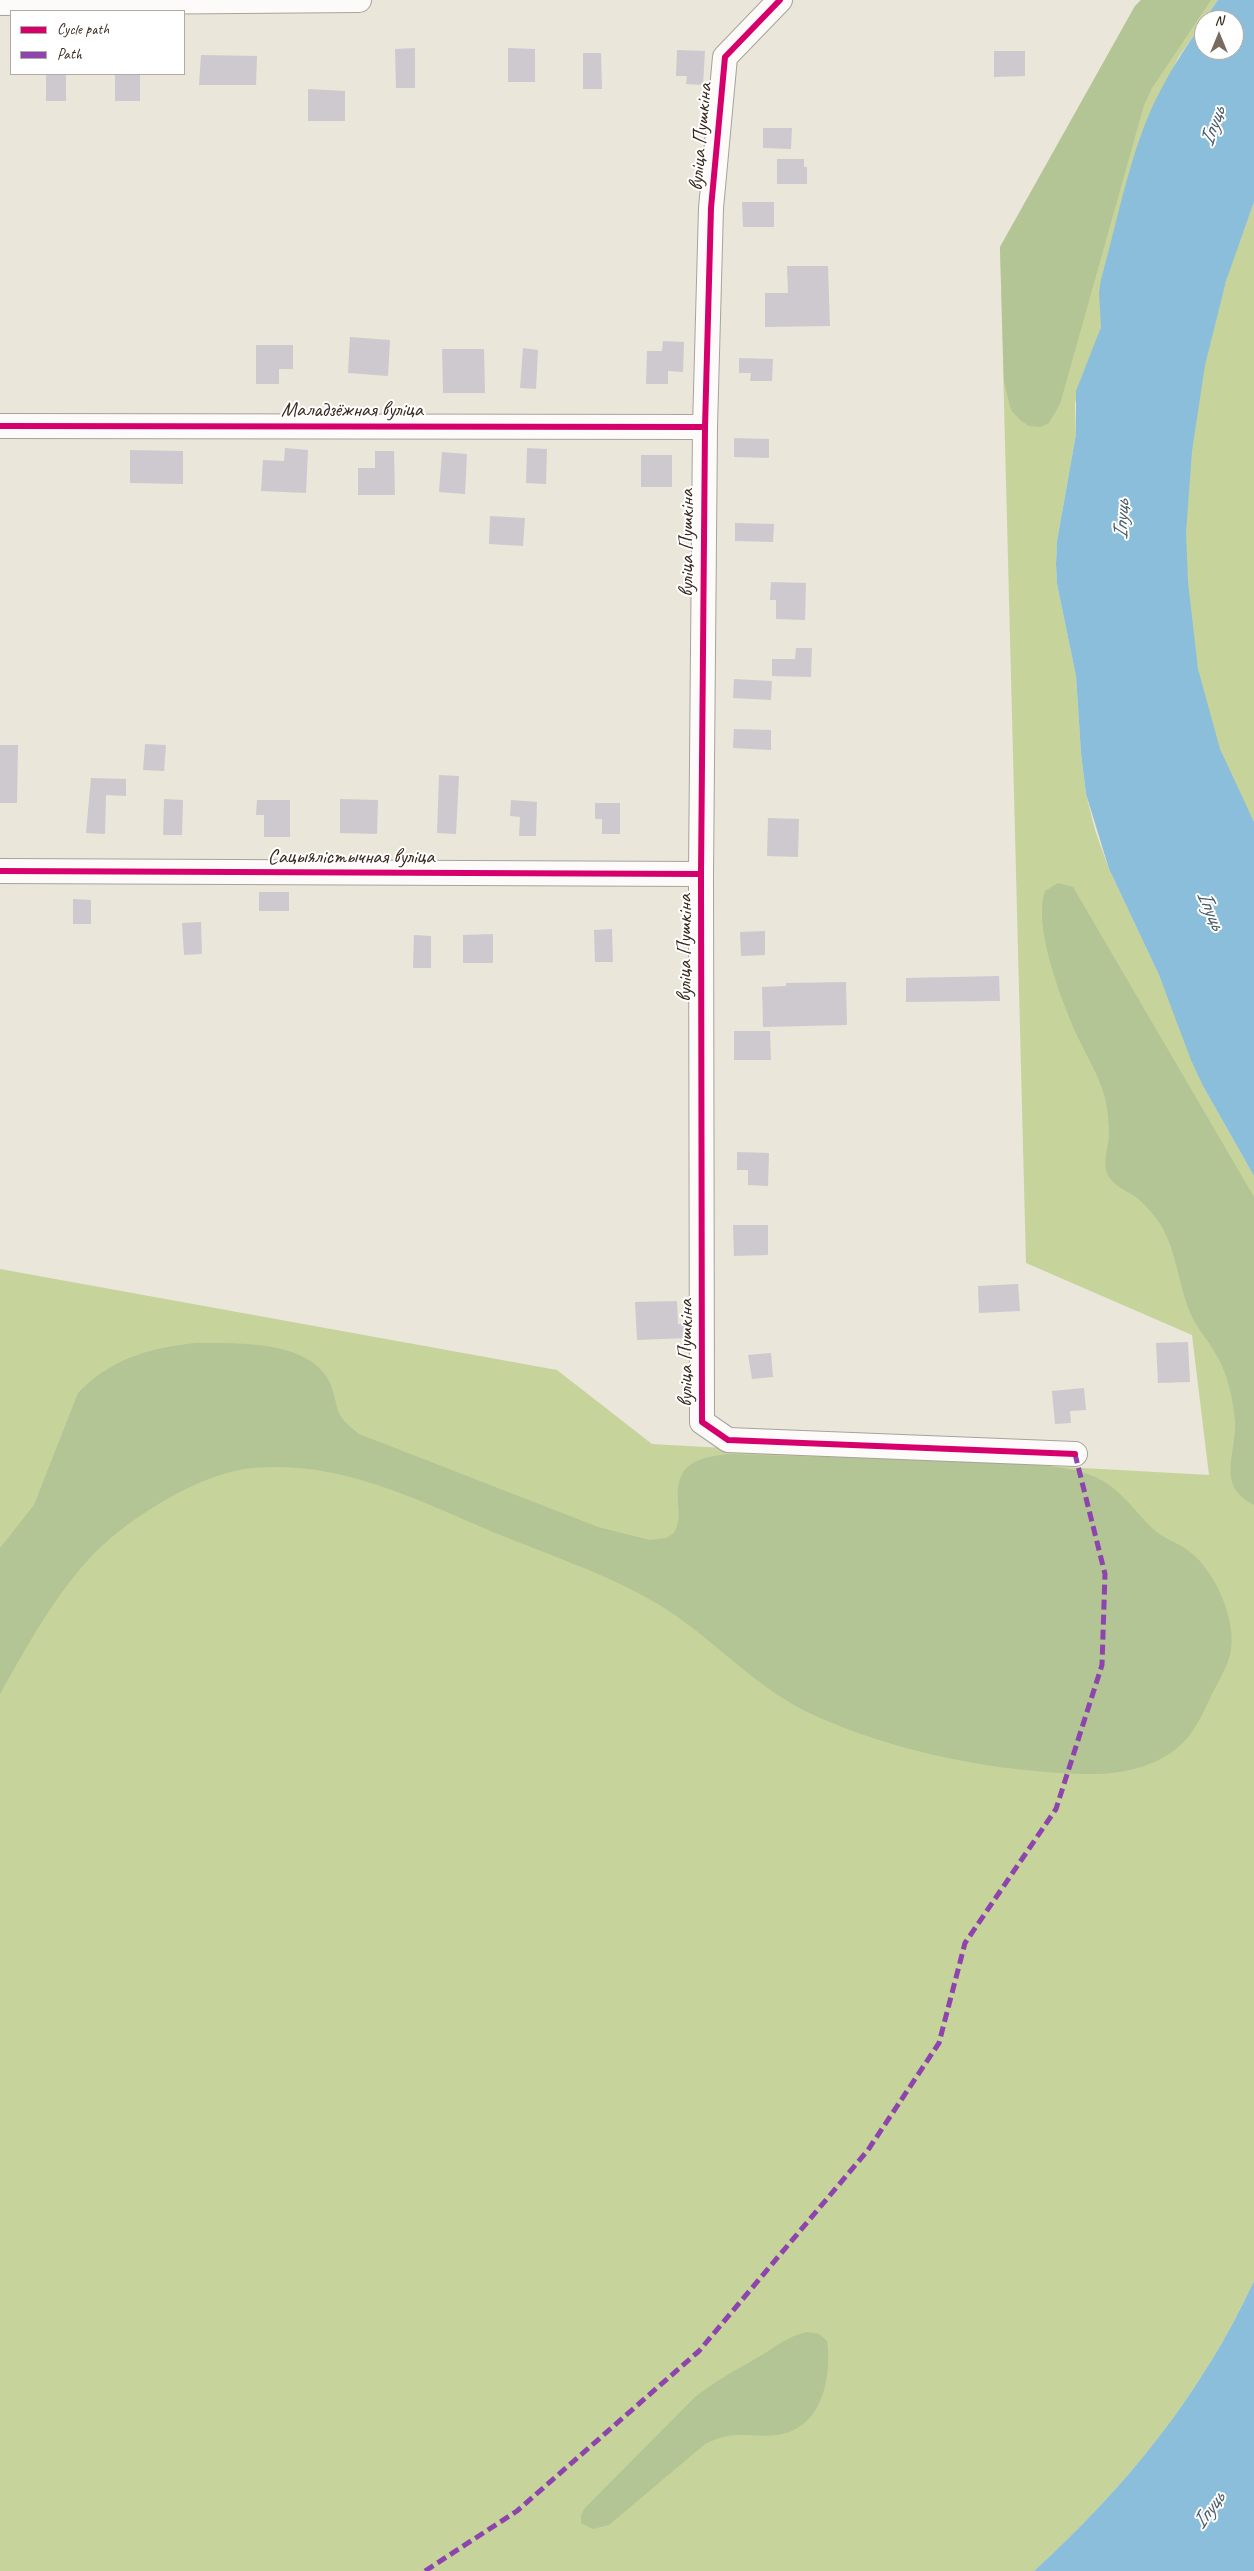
<!DOCTYPE html>
<html>
<head>
<meta charset="utf-8">
<style>
  body { margin:0 }
  #map { position:relative; width:1254px; height:2571px; overflow:hidden; background:#eae6da; font-family:Caveat,sans-serif }
  canvas { display:block }
  .legend { position:absolute; left:10px; top:10px; width:175px; height:65px; box-sizing:border-box; background:#fff; border:1px solid #b1aaa5; margin:0; padding:6px 9px; list-style:none; font-size:15px; color:#3b2a1e }
  .legend li { display:flex; align-items:center; gap:10px; height:25px }
  .legend b { width:25px; border:1px solid #b1aaa5 }
  .north { position:absolute; left:1194px; top:10px; width:50px; height:50px; box-sizing:border-box; background:#fff; border:1px solid #b1aaa5; border-radius:50%; rotate:0deg; font-size:14px; font-weight:700; line-height:20px; text-align:center; color:#3b2a1e }
  .north::after { content:''; display:block; margin:auto; width:18px; height:22px; background:#786c60; clip-path:polygon(50% 0,100% 100%,50% 72%,0 100%) }
</style>
</head>
<body>
<div id="map">
<canvas width="1254" height="2571"></canvas>
<ul class="legend">
<li><b style="height:6px;background:#d6006c"></b>Cycle path</li>
<li><b style="height:6px;background:#8e44ad"></b>Path</li>
</ul>
<div class="north">N</div>
</div>
<script>
const context = document.querySelector('canvas').getContext('2d');
context.lineJoin = 'round';
function fillPath(path, color) {
  context.fillStyle = color;
  context.fill(path, 'evenodd');
}
function stroke(path, color, width, dash) {
  context.strokeStyle = color;
  context.lineWidth = width;
  context.lineCap = dash ? 'butt' : 'round';
  context.setLineDash(dash || []);
  context.stroke(path);
}
function drawText(font, color, halo, rows, align = 'center') {
  context.font = font + ' Caveat,sans-serif';
  context.lineWidth = 4;
  context.setLineDash([]);
  context.textBaseline = 'middle';
  context.strokeStyle = halo;
  context.fillStyle = color;
  for (const [text, x, y, turn = 0] of rows) {
    context.save();
    context.translate(x, y);
    context.rotate((+turn || 0) * Math.PI / 180);
    context.textAlign = isNaN(turn) ? turn : align;
    if (halo) context.strokeText(text, 0, 0);
    context.fillText(text, 0, 0);
    context.restore();
  }
}
fillPath(new Path2D(`
  M1141,0h77l-40,58 -41,91 -36,130v48l-5,17 -15,34 -6,26 1,30 -19,107 -1,23 1,20 19,92 5,77 5,41 9,36 14,39 50,106 44,111 51,90v1105c-53,114 -128,206 -220,290h-1034v-1302l557,101 95,74 557,31 -17,-140 -166,-72 -26,-1016 135,-241z
  M1254,202v620c-12,-24 -24,-47 -34,-72 -52,-145 -40,-324 6,-469 8,-27 19,-53 28,-79z`), '#c6d39b');
fillPath(new Path2D(`
  M1141,0h70l-59,88 -8,17 -84,299 -11,19 -9,4 -11,-1 -9,-6 -9,-10 -7,-28 -4,-135 135,-241z
  M1058,883l15,4 181,310v308c-39,-20 -17,-51 -19,-84 -2,-22 -7,-46 -18,-65 -9,-17 -23,-30 -29,-49 -10,-27 -12,-56 -27,-82 -7,-10 -15,-20 -25,-28 -10,-7 -24,-11 -29,-24 -4,-11 1,-25 2,-37 0,-12 -1,-26 -4,-38 -6,-24 -21,-46 -31,-69 -14,-34 -41,-102 -29,-138z
  M197,1343c39,0 114,-3 133,40 11,28 1,29 29,51l239,93 52,13 16,-2 8,-5c6,-11 5,-18 4,-30 -3,-38 16,-45 50,-49l295,9c23,3 48,4 70,13 26,11 40,33 59,52 11,11 26,14 38,24 26,20 48,71 40,103 -4,14 -12,27 -19,41 -5,10 -9,21 -16,31 -22,37 -68,48 -109,47 -89,-2 -187,-21 -268,-57 -61,-26 -104,-79 -160,-113 -54,-32 -121,-53 -179,-78 -49,-21 -98,-44 -151,-54 -28,-5 -61,-7 -89,-2 -50,10 -118,53 -151,90 -36,40 -62,88 -88,134v-146l34,-43 44,-112c32,-34 74,-46 119,-50z
  M807,2332l12,2 8,7c5,37 -5,88 -50,94 -29,3 -43,-6 -72,9l-96,81 -16,4 -12,-6v-8l4,-7 110,-111c19,-15 39,-26 60,-38 18,-10 32,-23 52,-27z`), '#b3c495');
fillPath(new Path2D(`
  M1218,0h36v202l-28,79 -21,84 -13,86 -6,82 2,49 10,87 22,80 34,73v354l-51,-90 -12,-26 -32,-85 -50,-106 -23,-75 -5,-41 -5,-77 -19,-92 -1,-20 1,-23 19,-107v-43l25,-64 -2,-34 2,-14c17,-59 28,-124 55,-180 14,-28 30,-53 48,-78v29h30v-30h-30z
  M1254,2281v290h-220c92,-84 167,-176 220,-290z`), '#8bbeda');
fillPath(new Path2D(`
  M415,48v40h-19l-1,-39z
  M508,48l27,1v33h-27z
  M677,50l28,1 -2,34 -17,-1 1,-8h-11z
  M994,51h31v25l-31,1z
  M583,53h18l1,36h-19z
  M201,55l56,1 -1,29h-57z
  M46,74h20v27h-20z
  M115,74h25v27h-25z
  M308,89l37,2v30h-37z
  M763,128h29l-1,21 -28,-1z
  M777,159h27v8h3v17h-30z
  M742,202h32v25h-31z
  M787,266h41l2,60 -65,1v-34h23z
  M350,337l40,3 -2,36 -40,-3z
  M663,341l21,1 -1,30 -15,-1v13h-22l1,-33h15z
  M256,345h37v24h-14v15h-23z
  M523,348l15,2 -2,39 -16,-1z
  M442,349h42l1,44h-42z
  M739,358l34,1 -1,22h-22l1,-8h-12z
  M734,438l35,1v19l-35,-1z
  M285,448l23,2 -2,43 -45,-2 2,-31 21,1z
  M527,448l20,1 -1,35 -20,-1z
  M130,450l53,1v33l-53,-1z
  M375,451h19l1,44h-37v-27h17z
  M442,452l25,2 -2,40 -26,-2z
  M641,455h31v32h-31z
  M490,516l35,2 -2,28 -34,-2z
  M735,523l39,1 -1,18 -38,-1z
  M771,582l35,1 -1,37 -29,-1v-19h-6z
  M796,648h16l-1,29 -39,-1v-17h23z
  M734,679l38,2 -1,19 -38,-2z
  M734,729l37,1v20l-38,-2z
  M145,744l21,1 -2,26 -21,-1z
  M0,745h18l-1,58h-17z
  M439,775l20,1 -3,58 -19,-1z
  M91,778l35,1v17l-20,-1 -1,39 -19,-1z
  M164,799l19,1 -1,35h-19z
  M340,799l38,1 -1,34 -37,-1z
  M257,800h33v37h-26v-22h-8z
  M511,800l26,2 -1,34h-17l1,-19 -10,-1z
  M595,803h25v31h-18v-15h-7z
  M768,818l31,1 -1,38 -31,-1z
  M259,892h30v19h-30z
  M73,899l18,1v24h-18z
  M201,922l1,32 -18,1 -2,-32z
  M612,929l1,33h-18l-1,-32z
  M765,931v24l-24,1 -1,-24z
  M493,934v29h-30v-28z
  M414,935l17,1v32h-18z
  M999,976l1,25 -94,1v-24z
  M846,982l1,43 -84,2 -1,-40 24,-1v-3z
  M734,1031h36l1,29h-37z
  M737,1152l32,1 -1,33 -20,-1v-15h-11z
  M733,1225h35v30l-34,1z
  M1018,1284l2,27 -41,2 -1,-27z
  M677,1301l1,23 10,-1v15l-51,2 -2,-38z
  M1188,1342l2,40 -32,1 -2,-40z
  M771,1353l2,24 -21,2 -4,-24z
  M1084,1388l2,22 -16,1 1,12 -16,1 -3,-33z`), '#cec9ce');
const minor = new Path2D(`
  M780,0l-55,57 -14,151 -6,219 -4,447 1,548 26,18 347,14
  M0,3l359,-3
  M0,426l705,1
  M0,871l701,3`);
stroke(minor, '#a7a39b', 26);
stroke(minor, '#fcfbf9', 24);
stroke(new Path2D(`
  M425,2571l92,-60 182,-160 169,-201 71,-107 26,-100 91,-134 46,-144 3,-91 -30,-120`), '#8e44ad', 5, [10, 5]);
stroke(new Path2D(`
  M780,0l-55,57 -14,151 -6,219 -4,447 1,548 26,18 347,14
  M0,426l705,1
  M0,871l701,3`), '#d6006c', 6);
drawText('21px', '#3b2a1e', '#fff', [
  ["вуліца Пушкіна",701,137,-85],
  ["Маладзёжная вуліца",352,410],
  ["вуліца Пушкіна",687,543,-90],
  ["Сацыялістычная вуліца",351,857],
  ["вуліца Пушкіна",685,948,-90],
  ["вуліца Пушкіна",686,1353,-90]
]);
drawText('italic 22px', '#4b5e69', '#fff', [
  ["Іпуць",1213,127,-70],
  ["Іпуць",1122,520,-87],
  ["Іпуць",1210,910,67],
  ["Іпуць",1209,2511,-54]
]);
</script>
</body>
</html>
